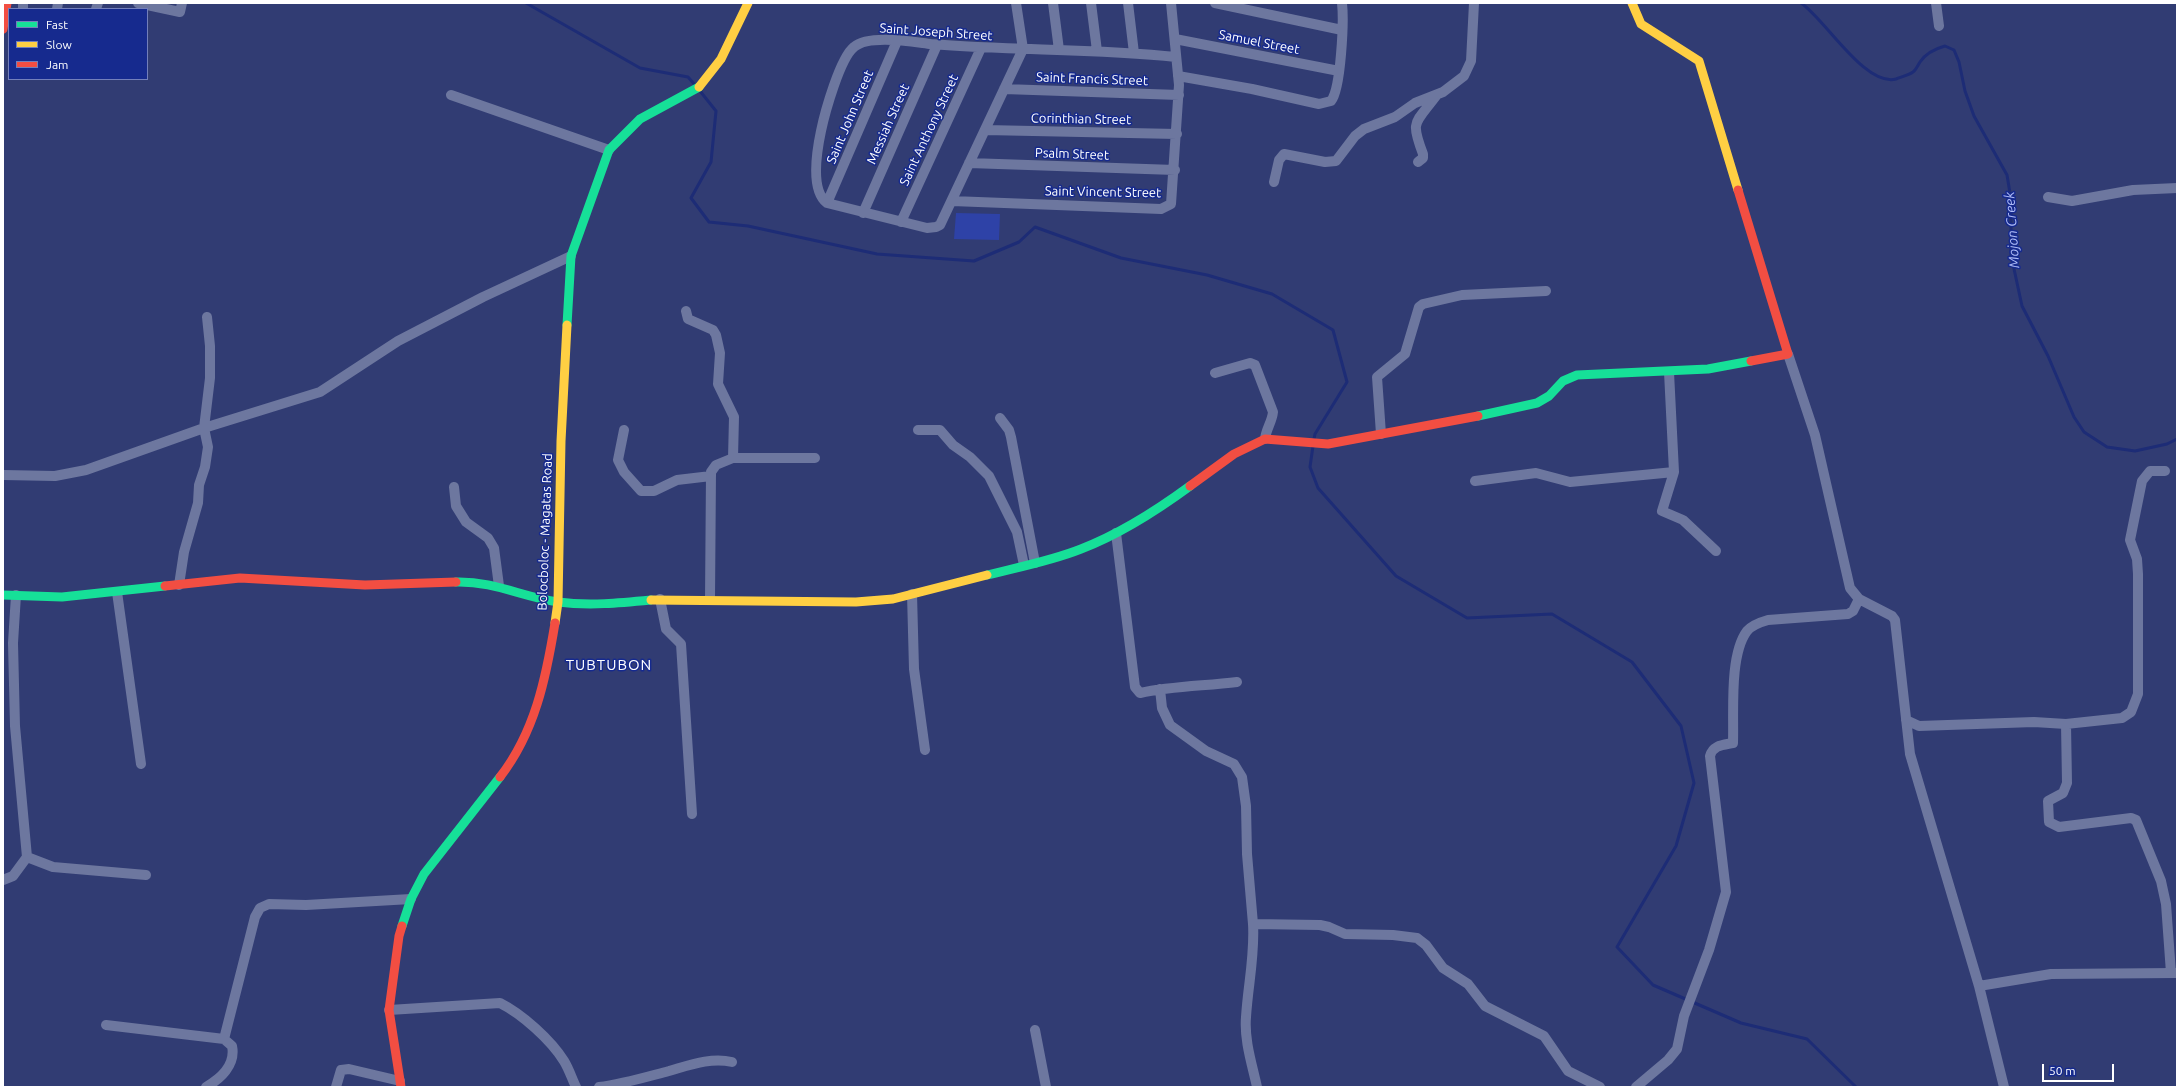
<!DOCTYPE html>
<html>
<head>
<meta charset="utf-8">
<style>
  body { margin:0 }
  #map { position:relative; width:2180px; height:1090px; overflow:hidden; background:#313c73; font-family:Ubuntu,sans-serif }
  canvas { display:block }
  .frame { position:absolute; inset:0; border:4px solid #fff; pointer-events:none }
  .legend { position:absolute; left:8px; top:8px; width:140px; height:72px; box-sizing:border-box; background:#162a8e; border:1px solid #737fbb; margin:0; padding:5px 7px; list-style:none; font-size:12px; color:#fff }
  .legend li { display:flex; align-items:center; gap:8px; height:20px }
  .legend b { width:20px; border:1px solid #737fbb }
  .scale { position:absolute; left:2042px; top:1064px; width:72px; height:18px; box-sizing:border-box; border:2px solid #fff; border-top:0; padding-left:5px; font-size:12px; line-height:14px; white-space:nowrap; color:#fff; -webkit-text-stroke:3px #162a8e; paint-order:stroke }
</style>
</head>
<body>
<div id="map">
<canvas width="2180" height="1090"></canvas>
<div class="frame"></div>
<ul class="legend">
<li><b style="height:5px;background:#16e098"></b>Fast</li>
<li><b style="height:5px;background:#ffcf43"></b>Slow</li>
<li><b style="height:5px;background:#f24e42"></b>Jam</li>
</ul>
<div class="scale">50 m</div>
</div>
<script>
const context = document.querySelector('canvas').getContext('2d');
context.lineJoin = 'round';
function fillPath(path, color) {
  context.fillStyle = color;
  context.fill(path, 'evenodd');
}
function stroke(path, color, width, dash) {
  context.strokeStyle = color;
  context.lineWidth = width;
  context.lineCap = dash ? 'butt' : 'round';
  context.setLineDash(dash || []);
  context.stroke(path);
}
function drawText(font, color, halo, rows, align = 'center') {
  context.font = font + ' Ubuntu,sans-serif';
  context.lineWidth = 3;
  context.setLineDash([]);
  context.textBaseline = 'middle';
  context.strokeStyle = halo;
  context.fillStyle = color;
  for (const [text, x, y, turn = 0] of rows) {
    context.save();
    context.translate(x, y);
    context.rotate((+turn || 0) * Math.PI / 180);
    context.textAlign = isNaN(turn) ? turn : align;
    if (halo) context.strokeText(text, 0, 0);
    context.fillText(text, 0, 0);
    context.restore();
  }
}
fillPath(new Path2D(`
  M956,213l44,1 -1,26 -45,-1z`), '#2e42a7');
stroke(new Path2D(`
  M526,3l114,65 48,9 7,8
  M1801,3c24,16 64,84 95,76 5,-2 13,-4 17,-7 3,-2 5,-7 7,-10 6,-9 14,-13 25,-16l9,4 5,12 6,29 9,25 33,59 4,24v56l11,51 26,50 26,61 10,15 23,15 28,4 32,-7 10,-5
  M700,91l16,20 -5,51 -20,36 18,24 39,4 129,28 97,7 45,-19 16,-15 86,31 86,17 65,19 61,36 14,52 -32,52 -1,5
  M1313,446l-3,21 8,21 78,88 71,42 85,-4 80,48 49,64 13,57 -18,63 -59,101 36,38 88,38 66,16 49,48`), '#1d2c76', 3);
stroke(new Path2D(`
  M138,3l42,9 2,-9
  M1016,3l7,46 -83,176 -4,2 -9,1 -100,-25c-17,-13 -10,-53 -6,-72 4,-19 19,-73 33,-84 15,-13 59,-5 77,-3 82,7 164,4 245,13
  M1053,3l6,47
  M1091,3l6,48
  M1128,3l6,50
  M1215,3l127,27
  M1936,3l3,23
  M23,9v-6
  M57,9l1,-6
  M96,9l2,-6
  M1175,39l164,32
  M1178,76l74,13 67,15 12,-3c10,-12 13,-80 11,-98
  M1004,89l175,6
  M451,95l158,55
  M985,130l192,4
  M1418,162l5,-4v-4c-13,-34 -8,-30 13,-58
  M969,163l206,7
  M1274,182l5,-22 5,-6 41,8 11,-1 19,-25 9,-7 31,-12 20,-14 28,-11 21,-16 7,-15 3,-58
  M2048,197l24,4 61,-11 44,-2
  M952,201l209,8 10,-5 8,-119 -8,-82
  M827,203l70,-162
  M863,213l74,-168
  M901,222l80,-174
  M686,311l2,8 25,11 3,5 4,18 -2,31 16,33 -1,41 -17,7 -5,7 -1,127
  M1788,354l27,81 35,153 9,11 33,17 3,4 15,134 69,232 25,101
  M1669,372l5,100 -12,39 21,9 33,31
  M1215,373l35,-10 5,2 18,47c-1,10 -7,17 -8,27
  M1000,418l9,12 2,7 24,126
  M624,430l-6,30 6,12 17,19h13l23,-11 34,-4
  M918,430h22l13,15 17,12 19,19 28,56 7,33
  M1381,434l-4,-57 28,-23 14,-47 4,-3 39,-9 84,-4
  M733,458h82
  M3,475l52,1 31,-6 118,-42 116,-36 78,-51 85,-44 88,-41
  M1475,481l61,-8 34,9 104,-10
  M454,487l2,19 10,16 22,16 6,10 5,38
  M1116,533l19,154 5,6c32,-7 65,-7 97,-11
  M179,585l5,-33 14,-49 1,-18 6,-18 3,-20 -4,-19 6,-50v-32l-3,-29
  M117,592l24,172
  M912,594l2,75 11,81
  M660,599l6,30 15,15 11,170
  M1160,689l2,19 8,17 36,26 28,13 8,13 4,29 1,48 6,70 67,1 9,2 16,7 48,1 24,3 9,7 17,23 25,16 17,22 59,30 24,35 32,16
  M1906,720l13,6 115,-4 32,2 56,-6 9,-6 7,-18v-120l-1,-15 -7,-19 12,-59 8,-10h15
  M2066,724l1,59 -4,10 -15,8 1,21 10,5 72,-9 5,2 25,61 5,23 5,69
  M27,857l26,10 93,8
  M3,880l10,-4 14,-19 -12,-131 -2,-83 3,-48
  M1253,924c2,31 -5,61 -7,93 -2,23 6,47 11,70
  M1979,986l72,-12 125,-1
  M389,1010l111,-7c22,11 51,37 64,58 5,8 8,18 12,26
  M106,1025l118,14 8,7c4,19 -12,33 -26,41
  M1035,1030l11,57
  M224,1039l31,-122 5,-9 9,-4 37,1 105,-6
  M336,1087l5,-17 8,-1 51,12
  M599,1087c24,-3 47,-10 70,-16 21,-6 42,-14 63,-9
  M1636,1087l32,-27 9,-11 7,-33 25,-66 17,-58 -16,-136c3,-11 13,-11 23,-13 1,-30 -4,-88 14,-112 5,-6 14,-9 21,-11l80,-6 5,-3 6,-12`), '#6d779f', 10);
stroke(new Path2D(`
  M567,325l4,-69 38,-106 31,-31 59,-32
  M1478,416l59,-13 12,-7 14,-15 14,-6 131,-6 43,-8
  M987,575c32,-8 64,-14 94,-26 39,-15 75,-38 109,-63
  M456,582c38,-1 66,15 102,20 31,4 62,1 93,-2
  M3,595l59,2 103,-11
  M402,926l9,-27 13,-25 76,-97`), '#16e098', 9);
stroke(new Path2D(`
  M1632,3l9,21 58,37 39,129
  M699,87l22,-28 27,-56
  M651,600l205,2 37,-3 94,-24
  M555,623l3,-21 3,-161 6,-116`), '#ffcf43', 9);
stroke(new Path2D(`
  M3,29l4,-26
  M1738,190l50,164 -37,7
  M1190,486l44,-32 31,-15 63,5 150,-28
  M165,586l75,-8 125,7 91,-3
  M500,777c35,-45 46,-99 55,-154
  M401,1087l-12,-77 10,-74 3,-10`), '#f24e42', 9);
drawText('13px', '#fff', '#162a8e', [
  ["Saint Joseph Street",936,32,4],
  ["Samuel Street",1259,42,11],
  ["Saint Francis Street",1092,79,2],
  ["Saint John Street",850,117,-67],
  ["Corinthian Street",1081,119,1],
  ["Messiah Street",888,124,-66],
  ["Saint Anthony Street",929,130,-65],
  ["Psalm Street",1072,154,2],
  ["Saint Vincent Street",1103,192,1],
  ["Bolocboloc - Magatas Road",545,532,-88]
]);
drawText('italic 14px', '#aebbf7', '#162a8e', [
  ["Mojon Creek",2012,230,-94]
]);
context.letterSpacing = '1px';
drawText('15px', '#fff', '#162a8e', [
  ["TUBTUBON",609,665]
]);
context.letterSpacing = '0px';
</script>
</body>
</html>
